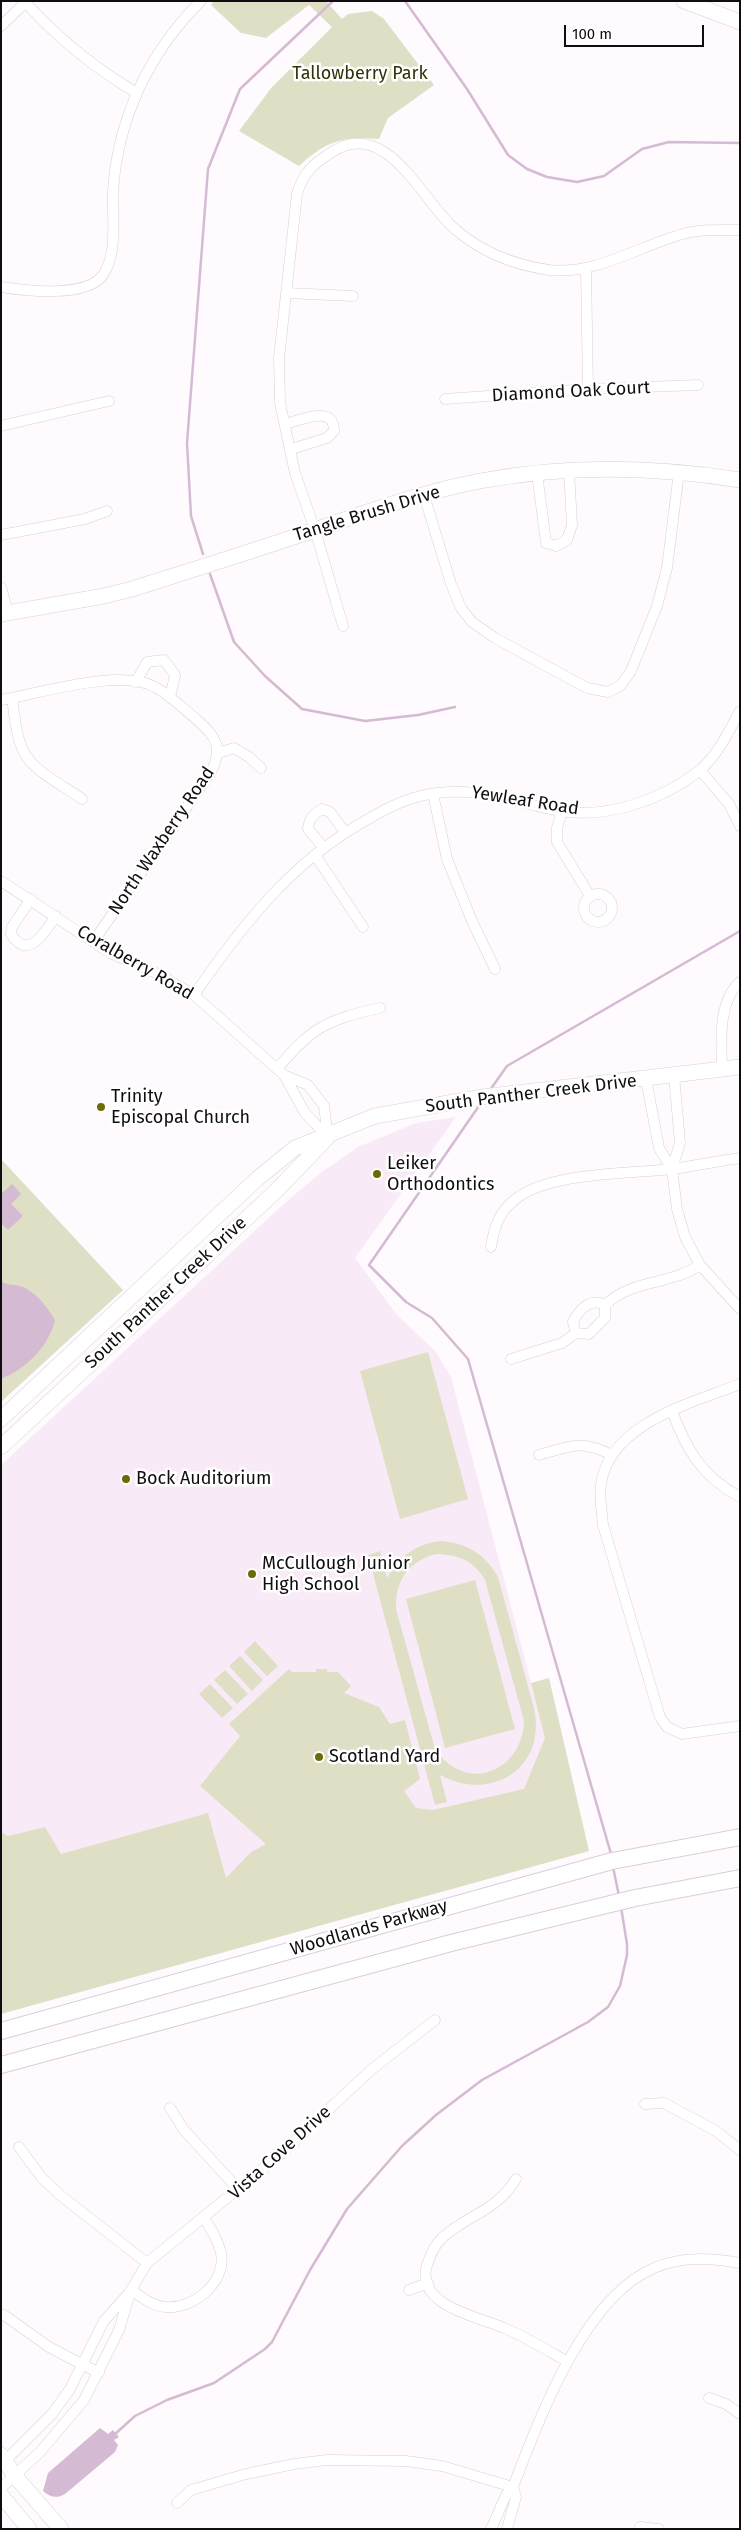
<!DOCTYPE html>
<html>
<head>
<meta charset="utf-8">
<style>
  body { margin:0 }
  #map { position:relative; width:741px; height:2530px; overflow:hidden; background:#fefafe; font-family:"Fira Sans",sans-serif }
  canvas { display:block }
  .frame { position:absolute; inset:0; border:2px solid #0f0d0f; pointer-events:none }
  .scale { position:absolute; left:564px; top:25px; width:140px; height:22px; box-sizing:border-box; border:2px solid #0f0d0f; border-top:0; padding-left:6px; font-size:15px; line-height:18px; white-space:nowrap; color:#0f0d0f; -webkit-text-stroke:4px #fff; paint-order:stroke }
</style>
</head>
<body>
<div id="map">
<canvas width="741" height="2530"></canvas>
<div class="frame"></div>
<div class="scale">100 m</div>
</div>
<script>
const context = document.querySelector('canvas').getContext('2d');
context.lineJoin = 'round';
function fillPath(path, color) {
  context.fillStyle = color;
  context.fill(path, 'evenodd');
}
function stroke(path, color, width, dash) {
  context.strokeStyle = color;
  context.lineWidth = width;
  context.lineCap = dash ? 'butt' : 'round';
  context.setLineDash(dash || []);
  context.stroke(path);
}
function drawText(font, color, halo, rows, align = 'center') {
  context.font = font + ' "Fira Sans",sans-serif';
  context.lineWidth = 5;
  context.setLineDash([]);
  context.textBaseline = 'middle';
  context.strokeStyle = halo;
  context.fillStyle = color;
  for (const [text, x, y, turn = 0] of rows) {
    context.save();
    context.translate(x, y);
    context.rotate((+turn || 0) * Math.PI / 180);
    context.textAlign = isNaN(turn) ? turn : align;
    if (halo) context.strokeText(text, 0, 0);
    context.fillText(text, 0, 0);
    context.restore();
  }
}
fillPath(new Path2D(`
  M456,1117l-101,141 42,57 39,37 15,25 122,466 -572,161v-539l285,-263 37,-31 35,-24 58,-24z`), '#f8ebf7');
fillPath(new Path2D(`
  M214,1h112l16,18 6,-5 24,-3 12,8 50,66 -46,33 -9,21c-36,-3 -53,2 -80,27l-60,-35 33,-44 60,-60 -23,-22 -43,33 -25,-5 -30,-28z
  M1,1159l122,131 -122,112z
  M428,1352l40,147 -68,20 -40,-148z
  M441,1541c26,2 44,13 57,36l36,131c13,60 -42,95 -94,67l7,27 -12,3 -67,-250 12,-4 7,27c13,-22 28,-34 54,-37zM438,1554c21,1 36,7 47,26l39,141c-2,52 -59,73 -89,28l-39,-140c-1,-29 14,-50 42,-55z
  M475,1580l40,149 -70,19 -39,-149z
  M255,1641l23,25 -11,10 -23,-24z
  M240,1656l23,24 -11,11 -23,-25z
  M289,1669l3,3h24v-3h11v3h11l13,14 -7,7 35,14 11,17 15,-4 15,59 -16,12 12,17 17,2 91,-21 21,-51 -14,-55 18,-5 40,173 -588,163v-182l7,4 37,-9 16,27 147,-41 18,65 25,-26 15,-8 -66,-58 40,-50 -11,-12z
  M225,1670l23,24 -11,10 -23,-24z
  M210,1684l23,24 -11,10 -23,-24z`), '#dfdfc6');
fillPath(new Path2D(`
  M12,1184l9,10 -10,10 12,12 -15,14 -7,-7v-29z
  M1,1281c6,5 12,3 19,5 17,6 26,20 35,34 -6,26 -29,49 -54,59z
  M100,2428l8,6 5,-4 6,7 -5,3 4,5 -3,7 -50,42c-9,5 -15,3 -22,-3l5,-18z`), '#d4bad2');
stroke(new Path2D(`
  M405,1l62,88 41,66 19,14 20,8 30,5 27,-6 38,-27 27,-7 71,1
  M203,554l-12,-38 -4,-73 21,-274 32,-80 93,-88
  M210,574l24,68 31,34 37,33 63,12 53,-6 37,-8
  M490,1090l17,-24 233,-135
  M481,1103l-112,162 37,37 26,16 36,41 143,495
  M613,1867l6,29
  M114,2435l21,-19 32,-16 47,-17 51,-34 7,-7 38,-72 37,-61 55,-63 34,-31 46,-35 106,-58 20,-15 12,-21 7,-31v-11l-6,-37`), '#d4bad2', 2.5);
const street = new Path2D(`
  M26,3c33,36 68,65 111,90
  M1,26l26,-25
  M586,268l2,121
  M1,287c25,4 86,11 102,-12 15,-22 9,-56 10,-82 4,-73 36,-141 88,-192
  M286,293l67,3
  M445,399l143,-10 110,-4
  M285,424c16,-4 49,-20 49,7l-7,7 -36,11
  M1,426l108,-25
  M537,473l9,70 10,3 11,-6 5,-15 -3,-55
  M424,495l27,89 10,24 11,14 23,16 92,50 21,4 13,-7 10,-14 26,-65 10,-38 12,-96
  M1,535l84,-16 22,-8
  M1,587l7,26
  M343,626l-28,-96 -20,-57 -15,-70 -1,-45 18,-164c6,-21 16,-30 35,-42 55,-36 91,51 124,78 26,22 59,35 93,40 47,5 90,-24 134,-36 18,-5 38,-4 57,-4
  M136,682l11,-20 17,-2 11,15 -5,22
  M12,698c3,20 4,43 15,59 10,16 40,31 55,42
  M1,700c41,-7 118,-32 154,-13 16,9 29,22 42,33 20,17 26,28 14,52l-118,170
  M218,753l16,-5 15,9 12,11
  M700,770l29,34 11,22
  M433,794l14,65 25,62 23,48
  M562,811l-5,17v14l33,54
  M324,848l-16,-19c1,-11 5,-14 14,-20l8,3 15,20
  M315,855l48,72
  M1,881l109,72 50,22 34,20 90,80 24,10 16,21 4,31
  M584 908a14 14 0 1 1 28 0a14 14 0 1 1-28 0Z
  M31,899l-19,28 -1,7c18,28 34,-3 45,-18
  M194,995c47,-68 97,-133 171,-174 15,-9 31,-18 48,-23 58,-16 93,3 148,13 47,8 103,-12 139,-41 18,-15 29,-39 40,-59
  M722,1068c-1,-26 -4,-67 18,-86
  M277,1069c35,-42 49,-49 103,-61
  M284,1075l21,38 23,24
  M674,1075l6,68 -8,26 5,40 8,28 15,28 40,44
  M646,1079l13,69 13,21
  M491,1247c3,-20 8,-36 26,-49 35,-26 111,-24 155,-29 23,-3 45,-8 68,-11
  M605,1305c29,-27 64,-19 95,-40
  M511,1359l51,-16 14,-10 13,1 16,-16v-13c-15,-8 -26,5 -32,17l3,11
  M740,1384c-48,19 -130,39 -139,100 -2,13 1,28 2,41l57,192 7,10 15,7 58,-8
  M672,1411c14,38 30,66 68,86
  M539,1455c32,-9 42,-16 73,0
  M645,2104l19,-1 52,28 24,19
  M170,2108l14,22 55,60
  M19,2147l23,31 18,17 87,68
  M516,2179c-19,32 -49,36 -74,59 -7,6 -12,18 -15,27 -12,41 50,51 77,63 22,9 43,22 64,34
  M131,2290c11,7 21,16 34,17 28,3 62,-25 56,-54 -3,-13 -10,-24 -17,-35
  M409,2290l19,-7
  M4,2315l45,32 50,26
  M709,2398l17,6 14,10
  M2,2464l50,-50 18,-25 34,-68 25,-28
  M1,2488l39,-36 44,-52 35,-70 12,-40 16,-27 135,-110 89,-83 64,-50
  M177,2503l14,-13 55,-16 48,-10 33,-4 79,1 36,5 71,21
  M640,2527l19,2
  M491,2529l15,-34 7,-8c26,-67 70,-189 141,-219 27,-12 57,-10 86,-5
  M507,2529l9,-32 -3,-10`);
const secondary = new Path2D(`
  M684,1l56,21
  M1,614l103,-18 28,-7c60,-19 121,-38 180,-58 55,-19 110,-39 168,-50 86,-16 173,-15 260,-1
  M1,1419l256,-240 38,-31 80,-32 107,-19 258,-30
  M1,1447l275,-256 51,-53
  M1,2455l14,21 46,53
  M1,2495l28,34`);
const primary = new Path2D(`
  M1,2031l611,-170 128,-24
  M1,2065l450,-122 184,-45 105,-20`);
stroke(street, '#d7d0d6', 11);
stroke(secondary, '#d7d0d6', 16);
stroke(primary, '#d7d0d6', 18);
stroke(street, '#fff', 10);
stroke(secondary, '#fff', 15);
stroke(primary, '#fff', 16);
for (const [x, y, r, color] of [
  [101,1107,5,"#6d6b08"],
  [377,1174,5,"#6d6b08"],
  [126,1479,5,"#6d6b08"],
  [252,1574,5,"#6d6b08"],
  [319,1757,5,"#6d6b08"]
]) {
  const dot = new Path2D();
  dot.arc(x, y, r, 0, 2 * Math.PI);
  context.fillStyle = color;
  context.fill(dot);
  stroke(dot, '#fff', 2);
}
drawText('18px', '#323208', '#fff', [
  ["Tallowberry Park",360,74]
]);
drawText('18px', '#0f0d0f', '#fff', [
  ["Diamond Oak Court",571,392,-3],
  ["Tangle Brush Drive",367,514,-17],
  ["Yewleaf Road",525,801,9],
  ["North Waxberry Road",162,841,-56],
  ["Coralberry Road",135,963,30],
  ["South Panther Creek Drive",531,1094,-7],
  ["South Panther Creek Drive",166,1293,-43],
  ["Woodlands Parkway",369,1928,-16],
  ["Vista Cove Drive",280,2153,-42]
]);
drawText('18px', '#0f0d0f', '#fff', [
  ["Trinity",111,1097],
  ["Episcopal Church",111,1118],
  ["Leiker",387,1164],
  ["Orthodontics",387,1185],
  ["Bock Auditorium",136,1479],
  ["McCullough Junior",262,1564],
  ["High School",262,1585],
  ["Scotland Yard",329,1757]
], 'left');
</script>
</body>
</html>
